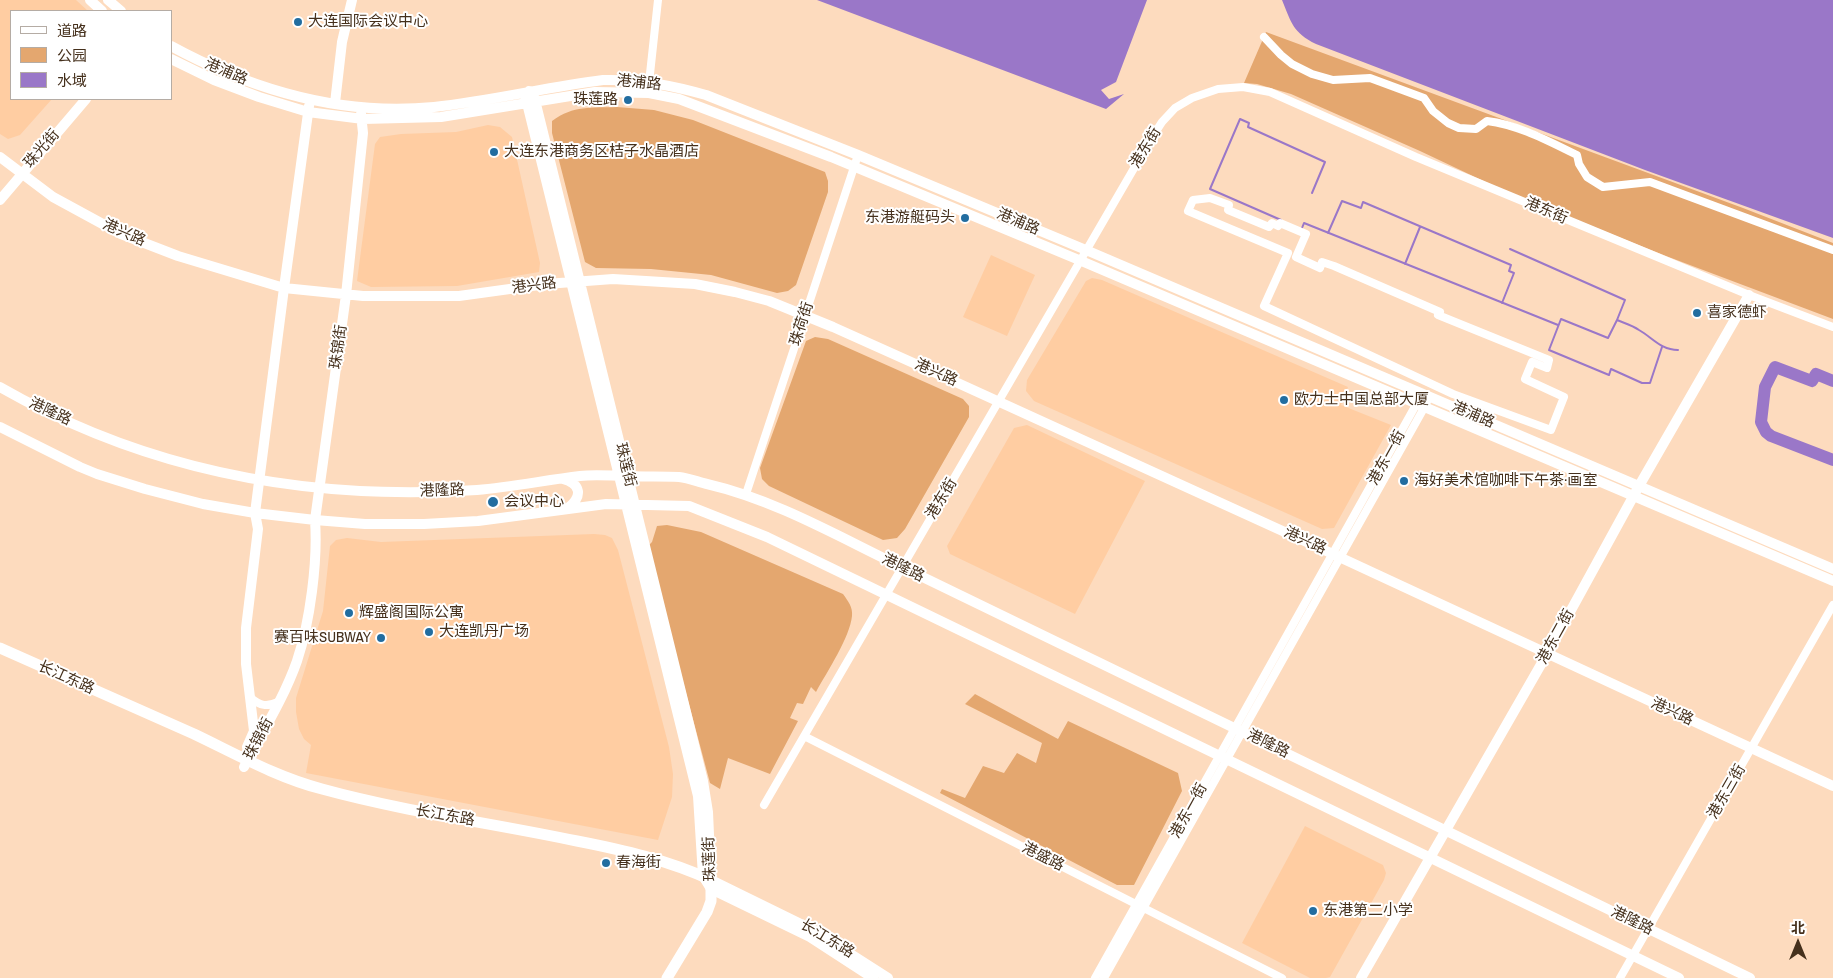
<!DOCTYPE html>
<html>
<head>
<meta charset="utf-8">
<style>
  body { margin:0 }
  #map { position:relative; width:1833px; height:978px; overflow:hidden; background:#fddbbe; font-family:"Archivo Narrow","Noto Sans SC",sans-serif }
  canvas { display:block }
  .legend { position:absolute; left:10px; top:10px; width:162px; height:90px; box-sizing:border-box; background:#fff; border:1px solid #b5aca4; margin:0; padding:6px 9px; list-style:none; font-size:15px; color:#45301c }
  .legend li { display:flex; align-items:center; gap:10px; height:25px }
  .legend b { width:25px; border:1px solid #b5aca4 }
  .north { position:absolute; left:1773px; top:918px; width:50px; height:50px; -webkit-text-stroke:4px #fff; paint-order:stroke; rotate:0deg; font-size:14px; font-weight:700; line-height:20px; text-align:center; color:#45301c }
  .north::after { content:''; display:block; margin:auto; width:18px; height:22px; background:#45301c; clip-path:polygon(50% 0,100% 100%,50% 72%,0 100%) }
</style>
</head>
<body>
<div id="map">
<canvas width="1833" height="978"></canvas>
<ul class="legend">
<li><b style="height:6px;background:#fff"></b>道路</li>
<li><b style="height:14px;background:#e4a76f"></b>公园</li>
<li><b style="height:14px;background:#9a77c8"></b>水域</li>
</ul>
<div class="north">北</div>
</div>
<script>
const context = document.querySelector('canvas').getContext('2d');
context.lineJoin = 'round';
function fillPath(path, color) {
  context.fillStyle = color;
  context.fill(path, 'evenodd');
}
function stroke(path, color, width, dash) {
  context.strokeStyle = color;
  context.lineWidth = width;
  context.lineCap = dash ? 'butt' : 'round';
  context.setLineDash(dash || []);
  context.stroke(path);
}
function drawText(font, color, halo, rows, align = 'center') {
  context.font = font + ' "Archivo Narrow","Noto Sans SC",sans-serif';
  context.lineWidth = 4;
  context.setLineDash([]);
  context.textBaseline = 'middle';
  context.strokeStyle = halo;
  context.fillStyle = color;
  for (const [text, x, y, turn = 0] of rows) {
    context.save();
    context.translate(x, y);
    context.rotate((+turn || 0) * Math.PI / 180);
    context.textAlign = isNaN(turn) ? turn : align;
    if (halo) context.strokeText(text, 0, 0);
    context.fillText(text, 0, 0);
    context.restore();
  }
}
fillPath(new Path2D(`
  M0,0h76l12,11h-77v88h41l-32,36 -12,4 -8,-5z
  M488,125l12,2 12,10 28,126 -1,9 -82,14 -86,1 -14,-6 18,-137 5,-7 21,-3 55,-2z
  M991,255l44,20 -28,61 -44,-19z
  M1092,278l10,2 246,107 -7,18 50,20 -57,103 -12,1 -288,-128 -8,-10 1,-11 59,-99z
  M1027,425l118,56 -70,133 -125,-60 -3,-8 67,-118z
  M594,534l11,1 7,3 6,12 51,197 4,27 -1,23 -14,43 -352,-67 5,-28 -7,-6 -5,-10 -3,-17v-14l27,-87 7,-65 6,-6 11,-2 34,4z
  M1305,826l78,39 3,8 -2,7 -54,97 -4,1h-16l-68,-35z`), '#ffcda2');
fillPath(new Path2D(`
  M1266,32l477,176 90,35v76l-167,-63 -155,-62 -91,-43 -129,-57 -34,-10 -13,-1z
  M617,107l37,3 39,10 132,52 3,9v11l-32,93 -8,6 -11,2 -66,-18 -60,-6 -55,-1 -11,-6 -33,-129v-12c22,-16 39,-13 65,-14z
  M815,337l13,2 135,60 6,7v11l-64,112 -8,9 -14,2 -114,-54 -7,-7 -2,-11 46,-127z
  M667,525l34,7 142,62c5,7 10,13 9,22 -2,21 -25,56 -36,76l-5,-5 -8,17 -6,-1 -7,15 8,3 -28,53 -42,-16 -8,31 -10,-6 -63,-236 5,-5 5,-16z
  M975,694l83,45 10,-18 110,52 4,18 -48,94h-17l-177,-92 2,-4 23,9 18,-32 21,7 13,-20 19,10 6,-20 -77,-39z`), '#e4a76f');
fillPath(new Path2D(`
  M817,0h330l-31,82 -15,8 8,9 15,-5 -18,15z
  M1282,0h551v238l-188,-68 -329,-126c-23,-11 -25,-22 -34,-44z`), '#9a77c8');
stroke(new Path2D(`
  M1281,220l-71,-31 30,-70 9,4 -1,4 77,35 -13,31
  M1302,228l2,-5 254,102
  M1328,233l14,-32 19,7 2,-6 148,63 -2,6 5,2 -12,30
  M1510,249l115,51 -8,20c7,3 15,5 22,10 14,8 22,20 39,20
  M1405,264l15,-37
  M1617,320l-9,18 -47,-19 -12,31 60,25 2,-6 31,14h8l12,-36`), '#9a77c8', 2);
stroke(new Path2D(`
  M1833,381l-17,-7 -4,7 -37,-14 -10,20 -4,35 5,10 5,4 62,24`), '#9a77c8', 12);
stroke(new Path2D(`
  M1264,37l17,18 11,9 20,10 21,6 37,-2 54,20 9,13 15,12 11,5 17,1 11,-8c32,4 61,20 90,34l2,9 8,13 16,10 47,-5 183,68
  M649,83l9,-83
  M1210,198l19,7 -1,5 41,17 3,-4 6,3 2,-3 26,11 -10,23 24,11 2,-6 12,4 106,46 -2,3 111,45 -2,8 -15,-6 -7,17 39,18 -13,33 -98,-36 -189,-88 24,-53 -100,-42 5,-11z
  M746,494l112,-339
  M251,698c9,8 16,9 27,4
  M804,736l478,242
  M764,805l387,-666 11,-17 13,-14 17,-10 26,-9 25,-2 27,5 146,65 333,138 84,32
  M1095,978l327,-584 7,3 -5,11 -320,570
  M1620,978l213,-373`), '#fff', 8);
stroke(new Path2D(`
  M90,0l12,11
  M108,0l13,11
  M171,46c81,44 171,70 263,61 57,-6 113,-20 169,-27 35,-1 69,5 103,15l152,60 228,95 747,319
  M171,59l43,21 45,17 49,15 55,7 78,-2 154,-25 54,1 30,6 152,58 248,103 754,321
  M335,103l7,-61 10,-42
  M0,157l53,40 68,37 57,22 106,32 79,8h96l87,-12 67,-5 82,5 40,8 34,9 64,26 116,52 373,170 511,237
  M0,200l86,-101
  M0,387c148,85 308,114 477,103 35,-3 69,-10 103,-14 16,-2 32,0 48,0 17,1 34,0 51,1 10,1 19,5 28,7 69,16 132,53 195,83l848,411
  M0,427l80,40 17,7 48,15 58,15 52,9 60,7 50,4h59l54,-3 128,-17 83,2 78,31 912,441
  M563,479c18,5 20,17 5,29
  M247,747l7,-16 -8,-67v-36l12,-99 -3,-16 29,-225 25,-182
  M244,767c18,-34 40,-69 53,-106 13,-39 21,-100 18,-141l31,-225 17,-162 -2,-19
  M873,978l-63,-41 -99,-48 -8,-13 -5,-80 -173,-701 4,-4 4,1 170,689 5,31 3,68 102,50 75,48
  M1361,978l186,-324 92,-168 110,-191`), '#fff', 10);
stroke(new Path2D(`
  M0,648c65,29 130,57 194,86 42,20 82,43 128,55 84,23 170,34 255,52 46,9 91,19 134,39v21l-4,11 -40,66`), '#fff', 11);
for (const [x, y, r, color] of [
  [298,22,5,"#226da0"],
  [628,100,5,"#226da0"],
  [494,152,5,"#226da0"],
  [965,218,5,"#226da0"],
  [1697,313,5,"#226da0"],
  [1284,400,5,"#226da0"],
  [1404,481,5,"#226da0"],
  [493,502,6,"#226da0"],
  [349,613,5,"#226da0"],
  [429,632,5,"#226da0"],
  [381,638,5,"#226da0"],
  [606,863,5,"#226da0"],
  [1313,911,5,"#226da0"]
]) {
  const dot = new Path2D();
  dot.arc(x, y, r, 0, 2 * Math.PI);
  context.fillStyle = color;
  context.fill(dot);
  stroke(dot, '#fff', 2);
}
drawText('15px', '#45301c', '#fff', [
  ["大连国际会议中心",308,22],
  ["珠莲路",618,100,"right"],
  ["大连东港商务区桔子水晶酒店",504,152],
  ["东港游艇码头",955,218,"right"],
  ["喜家德虾",1707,313],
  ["欧力士中国总部大厦",1294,400],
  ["海好美术馆咖啡下午茶·画室",1414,481],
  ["会议中心",504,502],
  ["辉盛阁国际公寓",359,613],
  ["大连凯丹广场",439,632],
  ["赛百味SUBWAY",371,638,"right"],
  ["春海街",616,863],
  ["东港第二小学",1323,911]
], 'left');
drawText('15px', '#45301c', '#fff', [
  ["港浦路",226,72,23],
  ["港浦路",639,83,6],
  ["港东街",1146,148,-59],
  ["珠光街",42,149,-49],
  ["港东街",1546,211,23],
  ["港浦路",1018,222,23],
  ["港兴路",124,233,24],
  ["港兴路",534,286,-7],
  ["珠荷街",802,324,-72],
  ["珠锦街",339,347,-82],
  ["港兴路",936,373,24],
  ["港隆路",50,412,25],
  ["港浦路",1473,415,23],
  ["港东一街",1387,458,-61],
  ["珠莲街",625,465,76],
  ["港隆路",442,491,-2],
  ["港东街",942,499,-59],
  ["港兴路",1305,541,25],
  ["港隆路",903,568,26],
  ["港东二街",1556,637,-61],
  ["长江东路",66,678,24],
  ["港兴路",1672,712,25],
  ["珠锦街",259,739,-62],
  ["港隆路",1268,744,26],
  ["港东三街",1727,792,-60],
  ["港东一街",1189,811,-61],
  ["长江东路",445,816,10],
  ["港盛路",1043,857,27],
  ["珠莲街",710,859,-92],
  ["港隆路",1632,921,26],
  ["长江东路",827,939,31]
]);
</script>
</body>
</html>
